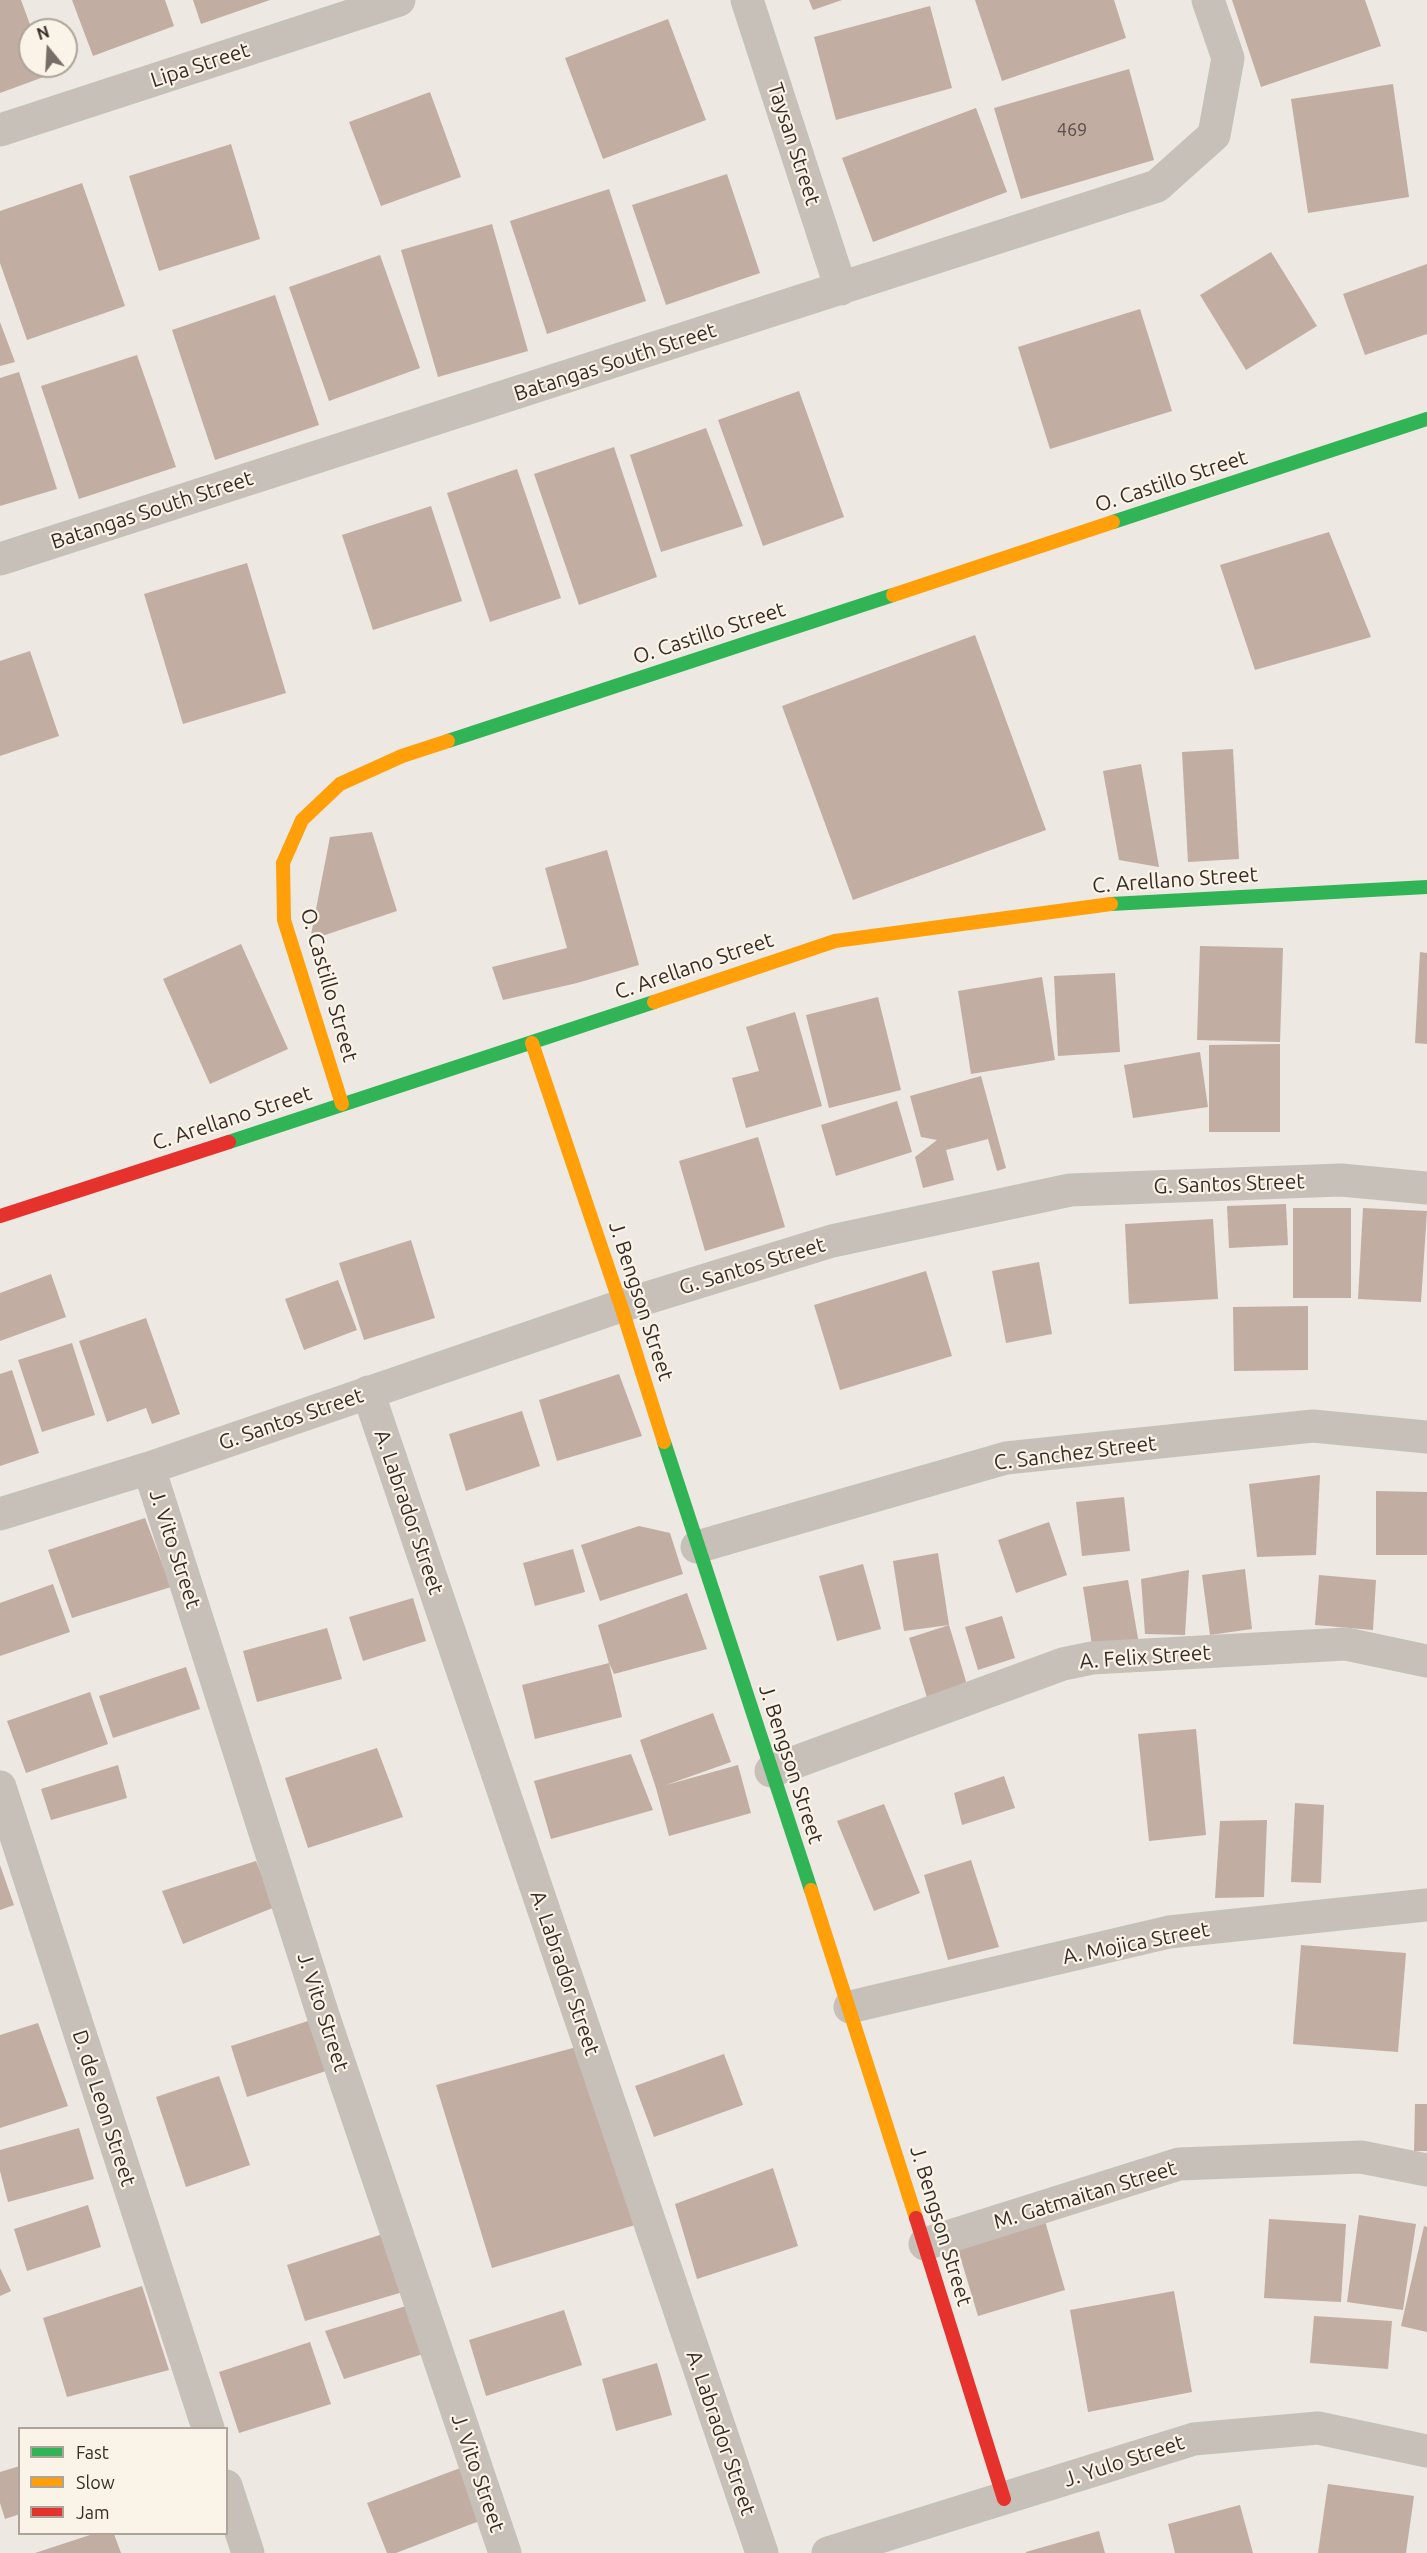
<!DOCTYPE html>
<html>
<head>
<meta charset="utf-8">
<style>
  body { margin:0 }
  #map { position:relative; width:1427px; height:2553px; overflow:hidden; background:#ede8e1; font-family:Ubuntu,sans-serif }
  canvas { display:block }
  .legend { position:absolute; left:18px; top:2427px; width:210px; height:108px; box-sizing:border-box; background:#faf3e7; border:2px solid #aca49a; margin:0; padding:8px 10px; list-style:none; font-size:18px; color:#372d27 }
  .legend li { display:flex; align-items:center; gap:12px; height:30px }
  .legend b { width:30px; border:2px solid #aca49a }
  .north { position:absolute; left:18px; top:18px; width:60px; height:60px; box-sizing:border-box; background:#faf3e7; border:2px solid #aca49a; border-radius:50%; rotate:342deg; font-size:16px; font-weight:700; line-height:24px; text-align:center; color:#372d27 }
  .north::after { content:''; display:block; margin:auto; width:21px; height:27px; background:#776e68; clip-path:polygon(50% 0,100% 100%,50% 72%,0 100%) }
</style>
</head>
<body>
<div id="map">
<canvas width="1427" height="2553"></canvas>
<ul class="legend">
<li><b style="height:8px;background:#30b455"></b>Fast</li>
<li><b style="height:8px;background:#ff9f0a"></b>Slow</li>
<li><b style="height:8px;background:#e5322d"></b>Jam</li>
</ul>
<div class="north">N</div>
</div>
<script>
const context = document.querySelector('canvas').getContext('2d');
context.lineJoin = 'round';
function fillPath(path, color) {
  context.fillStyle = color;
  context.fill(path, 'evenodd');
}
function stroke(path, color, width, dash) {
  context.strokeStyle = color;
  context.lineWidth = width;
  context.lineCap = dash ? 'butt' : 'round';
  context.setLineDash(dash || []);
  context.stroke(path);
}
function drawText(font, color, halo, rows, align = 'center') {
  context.font = font + ' Ubuntu,sans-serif';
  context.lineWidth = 4.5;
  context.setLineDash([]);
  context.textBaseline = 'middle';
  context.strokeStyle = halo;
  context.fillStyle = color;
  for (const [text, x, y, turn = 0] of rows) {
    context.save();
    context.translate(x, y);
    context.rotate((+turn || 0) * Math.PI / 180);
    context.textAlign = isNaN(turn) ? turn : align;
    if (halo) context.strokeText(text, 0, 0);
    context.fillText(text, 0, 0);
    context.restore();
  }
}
fillPath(new Path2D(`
  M0,0h21l11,30h-2v36h16l3,9 -49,18z
  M72,0h93l9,26 -81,30z
  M193,0h77l-69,24z
  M809,0h33l-29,10z
  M975,0h139l12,38 -124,43z
  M1232,0h133l16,46 -120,41z
  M930,6l22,82 -116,32 -22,-83z
  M668,19l38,101 -103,39 -38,-101z
  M1129,69l25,91 -133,39 -27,-91z
  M1393,84l16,113 -101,16 -17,-114z
  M430,92l31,85 -80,29 -32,-84z
  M976,108l31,84 -134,50 -31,-84z
  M231,144l29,95 -101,32 -30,-95z
  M727,174l33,99 -94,32 -34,-100z
  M82,183l43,123 -98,34 -27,-77v-52z
  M609,189l37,112 -99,33 -37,-113z
  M492,224l36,127 -90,26 -37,-127z
  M1271,252l46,74 -71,44 -46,-75z
  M380,255l40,113 -91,33 -40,-114z
  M1427,264v70l-62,21 -22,-61z
  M275,295l44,130 -104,35 -43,-130z
  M1140,309l32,102 -122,38 -32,-102z
  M0,322l15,40 -15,4z
  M137,355l39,112 -97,32 -38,-113z
  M19,372l38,117 -57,17v-128z
  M799,391l45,126 -81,29 -45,-126z
  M706,428l37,98 -82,26 -31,-97z
  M614,447l43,130 -78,28 -45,-131z
  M517,469l44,129 -71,24 -43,-129z
  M431,506l31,95 -89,29 -31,-95z
  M1329,532l42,105 -116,33 -35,-105z
  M247,563l39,130 -103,31 -39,-130z
  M975,635l71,195 -193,70 -71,-194z
  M30,651l29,85 -59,20v-95z
  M1233,749l6,110 -51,3 -6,-110z
  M1141,764l18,103 -40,-7 -16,-89z
  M372,832l25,79 -87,29 20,-103z
  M607,850l32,115 -62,18 -74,17 -11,-33 75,-19 -22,-80z
  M241,944l47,105 -78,35 -47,-105z
  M1200,946l83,2 -3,94 -83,-2z
  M1420,952l7,1v91l-12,-1z
  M1115,973l5,79 -62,4 -4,-80z
  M1042,977l13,83 -84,14 -13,-83z
  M878,997l23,93 -72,18 -23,-93z
  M795,1012l27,94 -76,22 -14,-50 27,-7 -13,-44z
  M1280,1044v88h-71v-87z
  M1200,1052l8,55 -75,11 -9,-53z
  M981,1076l25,92 -9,3 -9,-32 -42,11 8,30 -31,8 -8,-31 22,-17 -16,-3 -11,-41z
  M897,1101l15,51 -76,24 -15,-51z
  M758,1137l27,90 -80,24 -26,-90z
  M1286,1204l2,41 -59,3 -2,-42z
  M1293,1208h58v90h-58z
  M1363,1208l64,3 -6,91 -63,-3z
  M1213,1219l5,80 -89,5 -4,-80z
  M411,1240l24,78 -71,22 -25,-77z
  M1039,1262l13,72 -46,9 -14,-72z
  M926,1271l26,85 -112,34 -26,-85z
  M51,1274l15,43 -66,24v-48z
  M338,1280l19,50 -53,20 -19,-51z
  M1308,1306v64l-74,1 -1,-64z
  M146,1318l34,96 -28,10 -6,-16 -39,14 -28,-81z
  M72,1343l23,72 -53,17 -24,-72z
  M12,1370l27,83 -39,13v-92z
  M619,1374l23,62 -85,25 -18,-61z
  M522,1411l18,55 -74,25 -17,-57z
  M1320,1475l-4,80 -59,2 -8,-73z
  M1376,1491l51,1v63h-51z
  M1124,1497l6,54 -48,5 -6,-54z
  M145,1518l26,69 -99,31 -24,-68z
  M1049,1522l18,53 -51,18 -18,-53z
  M639,1526l31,7 13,41 -83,27 -19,-56z
  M573,1549l12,43 -50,14 -12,-43z
  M938,1553l11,72 -45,6 -11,-70z
  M863,1564l18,65 -44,12 -18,-65z
  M1245,1569l7,60 -42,6 -8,-60z
  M1189,1570l-4,65 -40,-1 -4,-55z
  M1319,1575l57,5 -3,50 -58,-5z
  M1128,1580l12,70 -46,8 -11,-71z
  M53,1584l17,48 -70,24v-53z
  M687,1593l20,56 -93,25 -5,-11 13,54 -87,22 -13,-54 87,-22 -11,-38z
  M413,1598l13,43 -63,20 -14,-44z
  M1002,1616l13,42 -37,12 -13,-43z
  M949,1625l19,63 -40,13 -19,-63z
  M327,1628l15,51 -85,23 -14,-51z
  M186,1667l14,42 -87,29 -14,-42z
  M90,1692l18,52 -82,29 -19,-52z
  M713,1713l18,49 -65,23 72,-20 13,48 -82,23 -13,-48 -16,-48z
  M1196,1729l10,106 -57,6 -11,-107z
  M377,1748l26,69 -95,31 -23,-70z
  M631,1754l22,56 -102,29 -17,-58z
  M118,1765l9,33 -76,22 -10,-31z
  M1004,1776l11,32 -53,17 -8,-32z
  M1295,1803l29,2 -3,78 -30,-1z
  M884,1804l36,89 -46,18 -37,-90z
  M1267,1820l-3,77 -49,1 5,-77z
  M971,1860l28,87 -51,13 -24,-85z
  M256,1861l19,46 -92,37 -21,-53z
  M0,1865l14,40 -14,5z
  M1301,1945l105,8 -8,99 -105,-8z
  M308,2021l18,50 -79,26 -16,-51z
  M38,2023l30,83 -68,22v-93z
  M584,2045l51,180 -143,43 -56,-183z
  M724,2054l19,51 -89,32 -19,-51z
  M219,2076l31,89 -64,22 -30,-90z
  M1415,2104h12v47h-13z
  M79,2128l15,51 -86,23 -8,-31v-21z
  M773,2168l25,78 -101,33 -22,-75z
  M88,2205l13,42 -74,24 -13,-42z
  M1359,2215l57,9 -13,86 -56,-8z
  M1269,2219l77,5 -5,78 -77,-4z
  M1045,2221l20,69 -87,26 -21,-70z
  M1424,2226l3,1v105l-26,-6z
  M386,2233l17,59 -98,29 -18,-56z
  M0,2268l11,23 -11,5z
  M142,2286l27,84 -102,27 -24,-79z
  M1174,2291l18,101 -104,20 -18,-102z
  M406,2306l17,48 -79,25 -19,-48z
  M564,2310l18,55 -96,31 -17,-56z
  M1314,2316l78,5 -4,48 -78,-6z
  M310,2342l21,62 -92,29 -20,-61z
  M657,2363l15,52 -56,16 -14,-52z
  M20,2466v48l-15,5 -5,-16v-31z
  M463,2467l19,53 -86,33h-9l-20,-50z
  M1328,2484l86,12 -8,57h-88z
  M1240,2505l13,48h-78l-7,-29z
  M1099,2531l6,22h-79v-1z
  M93,2534h21l7,19h-86z`), '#c2ada2');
stroke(new Path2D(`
  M747,0l94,289
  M0,130l399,-130
  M0,559l1157,-373 57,-51 14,-77 -20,-58
  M368,1392l394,1161
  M149,1468l174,547 182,538
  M0,1514l149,-46 472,-162 211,-65 238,-51 271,-10 86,8
  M697,1547l309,-89 307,-32 114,11
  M771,1771l292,-107 29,-6 254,-14 81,17
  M0,1787l208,641
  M850,2007l319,-75 258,-27
  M925,2244l254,-80 182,-7 66,13
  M226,2486l22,67
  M828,2553l366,-114 124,-11 109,23`), '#c6c0b9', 33);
stroke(new Path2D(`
  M1113,522l314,-103
  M448,741l445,-146
  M1111,904l316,-17
  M229,1142l425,-140
  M664,1442l147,448`), '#30b455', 14);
stroke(new Path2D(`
  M893,595l220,-73
  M654,1002l181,-61 276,-37
  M532,1043l89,263 43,136
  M342,1104l-58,-184 -1,-57 19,-43 38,-36 62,-28 46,-15
  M811,1890l105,328`), '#ff9f0a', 14);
stroke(new Path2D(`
  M0,1216l229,-74
  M916,2218l88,281`), '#e5322d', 14);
drawText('18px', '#5a4d46', null, [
  ["469",1072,130]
]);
drawText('21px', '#372d27', '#faf3e7', [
  ["Lipa Street",200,65,-18],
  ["Taysan Street",794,144,72],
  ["Batangas South Street",615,362,-18],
  ["O. Castillo Street",1171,481,-18],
  ["Batangas South Street",152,510,-18],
  ["O. Castillo Street",709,633,-18],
  ["C. Arellano Street",1175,880,-4],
  ["C. Arellano Street",694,966,-19],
  ["O. Castillo Street",329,985,74],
  ["C. Arellano Street",232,1118,-18],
  ["G. Santos Street",1229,1184,-2],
  ["G. Santos Street",752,1266,-17],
  ["J. Bengson Street",641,1301,72],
  ["G. Santos Street",291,1419,-19],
  ["C. Sanchez Street",1075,1453,-7],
  ["A. Labrador Street",409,1512,71],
  ["J. Vito Street",175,1549,72],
  ["A. Felix Street",1145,1657,-4],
  ["J. Bengson Street",791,1764,72],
  ["A. Mojica Street",1136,1943,-11],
  ["A. Labrador Street",565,1973,71],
  ["J. Vito Street",323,2012,72],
  ["D. de Leon Street",104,2108,72],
  ["M. Gatmaitan Street",1085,2195,-17],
  ["J. Bengson Street",941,2226,73],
  ["A. Labrador Street",721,2433,71],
  ["J. Yulo Street",1124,2461,-18],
  ["J. Vito Street",478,2473,71]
]);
</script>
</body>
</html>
